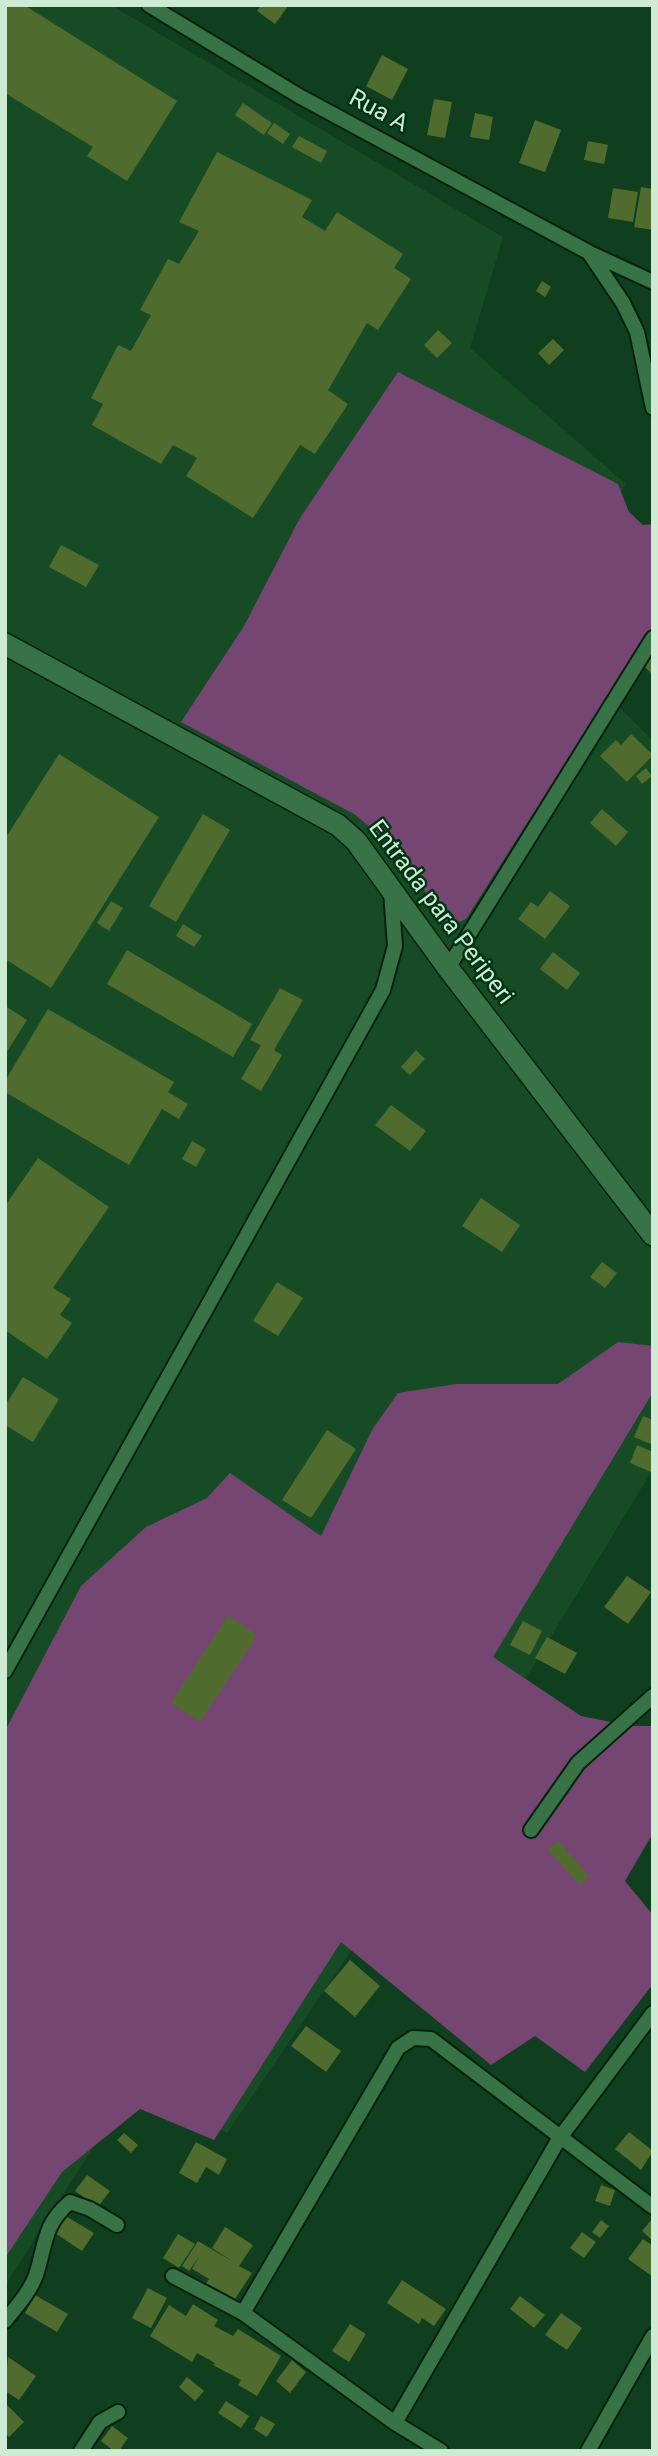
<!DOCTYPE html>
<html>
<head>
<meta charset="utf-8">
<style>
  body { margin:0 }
  #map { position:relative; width:658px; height:2456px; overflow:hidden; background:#0f3f1e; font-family:Roboto,sans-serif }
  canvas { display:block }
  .frame { position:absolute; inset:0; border:7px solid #ccebd2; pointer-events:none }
</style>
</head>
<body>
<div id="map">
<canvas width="658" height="2456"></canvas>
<div class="frame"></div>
</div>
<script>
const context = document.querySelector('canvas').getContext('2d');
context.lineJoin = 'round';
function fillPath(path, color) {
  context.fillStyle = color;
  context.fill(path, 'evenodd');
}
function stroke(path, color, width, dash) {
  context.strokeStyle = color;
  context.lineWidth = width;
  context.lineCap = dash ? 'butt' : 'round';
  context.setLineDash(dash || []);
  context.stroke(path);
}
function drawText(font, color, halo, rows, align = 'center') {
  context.font = font + ' Roboto,sans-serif';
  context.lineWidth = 5;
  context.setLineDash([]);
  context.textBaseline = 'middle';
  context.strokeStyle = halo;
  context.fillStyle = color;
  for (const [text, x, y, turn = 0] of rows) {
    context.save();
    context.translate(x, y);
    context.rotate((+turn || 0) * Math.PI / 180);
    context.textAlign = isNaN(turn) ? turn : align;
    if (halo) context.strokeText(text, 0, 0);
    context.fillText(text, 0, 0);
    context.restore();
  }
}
fillPath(new Path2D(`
  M5,5h106l392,232 -33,111 156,136 -21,34 48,26v94l-39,64 39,39v728l-220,362 -206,302 -95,-47 -127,200z`), '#164b26');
fillPath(new Path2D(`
  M398,372l220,112 11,28 14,13 10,-1v101l-187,294 -19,9 -44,-74 -49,-40 -173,-92 63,-96 56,-108z
  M618,1342l35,4v46l-160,265 88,59 50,10h22v107l-28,48 28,34v69l-68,88 -50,-36 -44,29 -150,-123 -127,198 -74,-31 -78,63 -57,86v-527l76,-145 65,-59 61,-29 23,-25 91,63 51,-106 26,-37 58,-9h102z`), '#764672');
fillPath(new Path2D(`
  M5,5h19l153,96 -50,80 -40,-25 6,-9 -88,-54z
  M261,5h28l-14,19 -18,-13z
  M382,55l26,14 -16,31 -26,-14z
  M434,99l18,3 -7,36 -18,-3z
  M243,103l29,20 -8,12 -29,-20z
  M475,113l18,4 -4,23 -19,-3z
  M535,120l26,10 -16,42 -26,-9z
  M274,123l16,11 -7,10 -16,-11z
  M299,136l28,15 -6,12 -29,-16z
  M588,141l20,4 -4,19 -20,-4z
  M217,152l95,48 -10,17 23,14 12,-19 66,42 -9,14 17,11 -33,51 -11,-7 -39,67 20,14 -33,50 -15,-9 -47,73 -67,-42 11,-18 -24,-13 -12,19 -69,-39 11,-21 -12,-6 27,-53 13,6 20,-36 -11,-5 28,-51 11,5 20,-33 -20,-9z
  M641,187l12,2v41l-19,-3z
  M613,188l25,4 -5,30 -25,-4z
  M542,281l9,6 -6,10 -9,-6z
  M438,330l14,13 -15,15 -13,-13z
  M553,339l11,11 -15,15 -11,-12z
  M61,545l38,20 -13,22 -37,-20z
  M653,652v23l-11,-11z
  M631,734l22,21 -26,27 -27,-26 16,-16 5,5z
  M59,754l100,63 -108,171 -46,-29v-120z
  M646,768l6,8 -10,8 -6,-8z
  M602,809l26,23 -12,14 -26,-23z
  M203,814l27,16 -54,92 -27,-16z
  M550,891l20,15 -25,33 -27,-20 13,-17 7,5z
  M111,901l12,7 -14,23 -12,-8z
  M183,924l19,12 -8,11 -18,-11z
  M127,950l125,74 -19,33 -126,-73z
  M553,952l27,21 -13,17 -27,-21z
  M280,988l23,12 -29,50 8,5 -21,36 -20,-12 20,-34 -11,-5z
  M5,1006l22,14 -22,35z
  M48,1009l126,73 -6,10 20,12 -9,15 -17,-10 -33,56 -124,-73v-11z
  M416,1050l9,9 -15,16 -9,-8z
  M391,1105l35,26 -16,20 -35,-26z
  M192,1141l14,8 -10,18 -14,-8z
  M38,1158l71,49 -56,81 18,11 -11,16 12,8 -25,36 -42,-29v-124z
  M481,1198l39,27 -18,27 -40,-26z
  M602,1262l15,11 -12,15 -15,-11z
  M277,1282l26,16 -25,38 -25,-15z
  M23,1377l36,22 -26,43 -28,-17v-19z
  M643,1416l10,4v25l-19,-8z
  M327,1430l29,19 -45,69 -29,-18z
  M637,1445l16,7v21l-23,-10z
  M627,1576l24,16 -23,32 -24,-17z
  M228,1616l29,19 -57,87 -29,-19z
  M523,1621l19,10 -12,24 -20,-10z
  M547,1637l30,16 -12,21 -30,-16z
  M558,1841l31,35 -9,9 -32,-35z
  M350,1960l30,26 -25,31 -31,-26z
  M306,2026l35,25 -15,21 -35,-26z
  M629,2132l24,19 -12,19 -26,-21z
  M124,2133l14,12 -7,8 -14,-13z
  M196,2142l31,17 -8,16 -13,-8 -9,16 -18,-10z
  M87,2175l23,16 -12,16 -23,-16z
  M601,2185l14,5 -5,16 -15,-5z
  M64,2215l30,18 -12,18 -29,-19z
  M653,2218v23l-11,-10z
  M601,2220l8,6 -9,12 -8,-6z
  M225,2227l28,18 -14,21 13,7 -17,26 -29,-16 3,-4 -17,-10 7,-12 -10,14 -7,-5 16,-25 37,22 -23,-15z
  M582,2232l14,10 -12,16 -14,-10z
  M178,2234l17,10 -16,24 -16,-10z
  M643,2239l10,7v31l-25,-18z
  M402,2280l44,29 -12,17 -12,-8 -3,6 -32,-21z
  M148,2288l19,10 -16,30 -19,-10z
  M35,2295l33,19 -11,18 -32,-19z
  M520,2296l25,19 -11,13 -24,-19z
  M193,2304l25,16 -4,6 19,10 5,-7 43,27 -24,40 -19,-11 3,-5 -28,-15 2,-2 -18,-10 -5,9 -42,-26 19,-31 17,11z
  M561,2313l21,15 -15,22 -22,-15z
  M350,2324l16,10 -17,28 -17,-11z
  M8,2357l28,19 -17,24 -14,-9z
  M292,2360l14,12 -16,21 -14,-12z
  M187,2377l17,14 -9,10 -16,-14z
  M226,2401l23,15 -8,12 -23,-15z
  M5,2403l19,19 -15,15 -4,-4z
  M261,2416l14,8 -8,13 -13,-8z
  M112,2426l16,12 -9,13h-5l-13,-10z`), '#4f6c2e');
const street = new Path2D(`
  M149,5l150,91 291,157 63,29
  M590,254l33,49 14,29 16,76
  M448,968l205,-330
  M5,1671l378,-681 12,-44 -4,-55
  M531,1830l47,-67 75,-67
  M173,2276l70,37 152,110 46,28
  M243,2313l155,-265 15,-10 18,1 222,168
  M5,2321c11,-14 25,-29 31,-46 10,-31 7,-50 34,-73l20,7 27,16
  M395,2423l164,-284 94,-126
  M81,2451l19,-29 18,-10
  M588,2451l65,-115`);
const secondary = new Path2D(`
  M5,644l333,181 18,16 92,127 205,267`);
stroke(street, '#03230c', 18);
stroke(secondary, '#03230c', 24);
stroke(street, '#377346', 14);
stroke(secondary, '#377346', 21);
drawText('24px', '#ccebd2', '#023414', [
  ["Rua A",378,112,28],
  ["Entrada para Periperi",440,913,53]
]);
</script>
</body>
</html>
